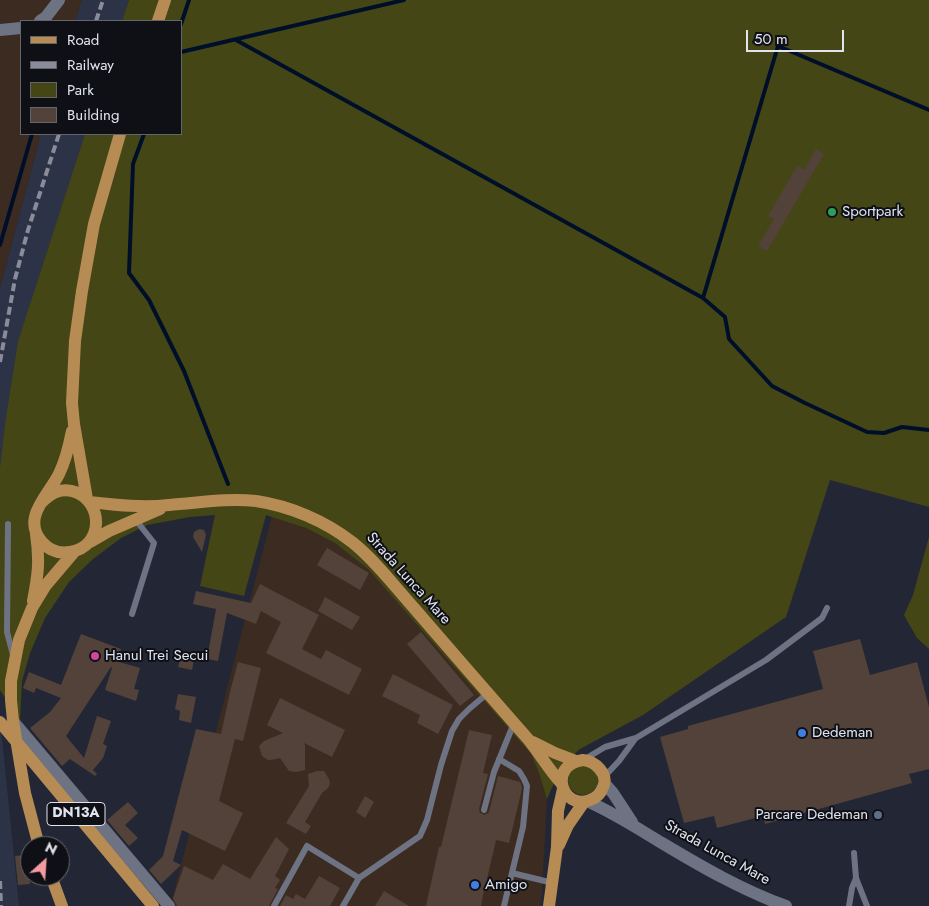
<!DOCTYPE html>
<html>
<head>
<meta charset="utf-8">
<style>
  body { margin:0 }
  #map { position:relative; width:929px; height:906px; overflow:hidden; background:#232735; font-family:Jost,sans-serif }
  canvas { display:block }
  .legend { position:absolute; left:20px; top:20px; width:162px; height:115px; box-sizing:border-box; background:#0e1016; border:1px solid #62656c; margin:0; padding:6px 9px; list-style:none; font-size:15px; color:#e1e4ee }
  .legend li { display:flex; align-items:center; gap:10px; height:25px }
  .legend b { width:25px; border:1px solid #62656c }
  .north { position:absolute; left:20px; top:836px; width:50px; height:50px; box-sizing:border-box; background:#0e1016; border:1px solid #62656c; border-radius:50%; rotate:26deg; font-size:14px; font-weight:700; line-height:20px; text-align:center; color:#e1e4ee }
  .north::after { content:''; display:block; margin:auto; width:18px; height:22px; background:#f49aa0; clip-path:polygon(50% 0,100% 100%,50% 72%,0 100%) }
  .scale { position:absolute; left:746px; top:30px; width:98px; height:22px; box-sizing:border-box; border:2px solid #e1e4ee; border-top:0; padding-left:6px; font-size:15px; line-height:18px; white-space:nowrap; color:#e1e4ee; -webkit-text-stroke:4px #0e1016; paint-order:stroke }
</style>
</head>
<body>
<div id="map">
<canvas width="929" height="906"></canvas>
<ul class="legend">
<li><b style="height:6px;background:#b78c54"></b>Road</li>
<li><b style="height:6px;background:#8a8d99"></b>Railway</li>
<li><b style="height:14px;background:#454615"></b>Park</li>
<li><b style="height:14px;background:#52423a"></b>Building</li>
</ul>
<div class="north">N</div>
<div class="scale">50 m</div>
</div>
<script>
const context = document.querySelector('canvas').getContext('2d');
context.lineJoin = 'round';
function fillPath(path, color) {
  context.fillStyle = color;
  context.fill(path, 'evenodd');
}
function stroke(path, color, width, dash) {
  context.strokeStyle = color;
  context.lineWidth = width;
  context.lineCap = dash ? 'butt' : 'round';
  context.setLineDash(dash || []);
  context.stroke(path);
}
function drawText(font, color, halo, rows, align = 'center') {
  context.font = font + ' Jost,sans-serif';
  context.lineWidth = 4;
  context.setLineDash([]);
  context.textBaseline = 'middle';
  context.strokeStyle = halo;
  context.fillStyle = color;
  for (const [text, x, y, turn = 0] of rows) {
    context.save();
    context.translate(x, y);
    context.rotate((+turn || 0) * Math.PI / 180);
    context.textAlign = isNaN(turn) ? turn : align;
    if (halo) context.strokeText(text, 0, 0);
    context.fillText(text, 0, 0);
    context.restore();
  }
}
fillPath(new Path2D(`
  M82,0h47l-7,21h-47z
  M41,134h44l-67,207 -13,82 -5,44v-179z
  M0,719l19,187h-19z`), '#2d3346');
fillPath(new Path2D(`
  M0,0h82l-7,21h-54v113h20l-41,154z
  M272,516l34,12 29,15 33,26 163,185 8,19 8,26 -5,92 -2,15h-366l-3,-2z`), '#3c2b21');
fillPath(new Path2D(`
  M129,0h800v507l-99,-27 -44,137 -143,98 -63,34 -18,16 -15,34 -8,-26 -8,-19 -163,-185 -33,-26 -29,-15 -40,-13 -22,81 -44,-10 15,-71 -25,2 -43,8 -26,13 -28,21 -24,23 -24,36 -15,35 -8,28 -2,40 -20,-31v-223l5,-44 13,-82 67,-207h96v-113h-59z
  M929,537v112l-12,-11 -13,-23 9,-20z
  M568 780a15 15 0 1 1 30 0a15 15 0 1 1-30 0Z`), '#454615');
stroke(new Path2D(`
  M181,24l8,-24
  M236,40l467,258 22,19 4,22 43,47 33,17 62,29 17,1 18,-6 27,3
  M181,52l223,-52
  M144,134l-11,30 -4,109 20,27 35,71 44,113
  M0,245l32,-111
  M703,298l75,-252 151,64`), '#000f29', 4);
fillPath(new Path2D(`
  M816,149l8,5 -57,97 -9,-5 16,-27 -6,-3 29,-50 7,4z
  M199,529l5,1 2,5 -4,17 -9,-15 1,-5z
  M327,548l42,25 -9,17 -43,-25z
  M260,584l59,31 -17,34 19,10 5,-9 36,19 -13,26 -83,-42 15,-31 -20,-11 -5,13 -29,-11 -9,48 -11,-2 9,-50 -23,-5 3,-13 55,12z
  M325,597l35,20 -8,13 -34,-19z
  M421,632l53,63 -14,11 -53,-62z
  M81,634l40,15 -5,12 24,7 -6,21 5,1 -3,11 -31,-11 7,-22 -1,-1 -45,69 18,22 13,-42 14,5 -8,23 4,2 -4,12 -10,12 4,4 -2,2 -25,-17 -8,7 -32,-38 20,-16 11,-14 -25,-10 -2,5 -11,-5 6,-16 32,13z
  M860,639l10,36 47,-13 12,45v62l-20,5 3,9 -147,41 -2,-8 -46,12 -3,-12 -30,7 -24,-86 28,-8v-3l135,-37 -10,-38z
  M182,652l13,3 -3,15 -14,-3z
  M238,662l23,6 -18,73 -8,-2 -16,62 24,12 -18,38 -43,-21 -9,31 8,4 -20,19 -12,-14 14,-14 33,-127 25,5 9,-42z
  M393,674l60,31 -15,29 -21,-11 3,-8 -38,-19z
  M178,694l18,3 -5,26 -12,-3 1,-9 -5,-2z
  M280,698l65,32 -13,27 -28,-14 1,2v25l-9,2 -7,-1 -9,-13 -9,2h-3l-6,-4 -3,-10 5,-5 19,-8 -16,-8z
  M469,730l23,5 -9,38 5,1 -9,35 1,4 5,2 4,-3 9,-36 22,6 2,5 -1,6 -12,50 -13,-3 -9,39 3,3 -2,7 -4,1 -3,16h-55l13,-59h2z
  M317,771h7l5,8 1,5 -2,4 -6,5 -17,29 6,4 -5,8 -20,-11 23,-37 -1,-12z
  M365,796l9,6 -9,16 -9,-6z
  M128,802l10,11 -13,12 13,13 -9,8 -22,-26z
  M276,837l13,12 -14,27 5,4 -5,8 3,1 -9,17h-92l-4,-8 11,-32 29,14 10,-16 27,15z
  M26,855l4,29 -12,1 -3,-29z
  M319,876l21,12 -10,18h-50l6,-11 7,4 3,-5 9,5z
  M384,891l25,15h-34z`), '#52423a');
stroke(new Path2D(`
  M8,524l-1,108 6,23
  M132,614l22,-71 -19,-24
  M499,759l20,12 5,8 3,7 -4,41 -19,79
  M585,759l20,-12 31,-9 130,-78 56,-42 5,-10
  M604,777l15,-16 16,-22
  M484,810l10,-38 20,-49
  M854,853l2,25 11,28
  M512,873l41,10
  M359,878l61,-42 7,-16 14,-55 11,-34 7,-12 10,-10 19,-16
  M274,906l33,-60 52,32 -16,28
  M849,906l3,-18 4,-10`), '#6e7384', 6);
stroke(new Path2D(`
  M40,21l6,-4 13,-17
  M0,30l21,-2
  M13,721l156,185`), '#6e7384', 12);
stroke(new Path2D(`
  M605,784l8,9 19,29
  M587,801c27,12 50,27 75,42 40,24 80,47 124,63`), '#6e7384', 12);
stroke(new Path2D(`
  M158,21l7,-21
  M87,499l-13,-75 -2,-21 3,-62 7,-50 12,-67 26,-90
  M90,502c27,3 53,6 79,3 30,-2 57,-7 87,-4 34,5 69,20 96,41 23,18 43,45 62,66 38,44 76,88 114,131 12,15 21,31 34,45
  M41,503c5,-5 9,-9 15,-11 30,-10 52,27 33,50 -5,6 -12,9 -19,10 -11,2 -21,-2 -28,-10 -21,-24 6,-46 17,-68 7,-14 10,-28 13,-43
  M90,542l19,-11 51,-22
  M33,601c5,-26 7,-40 3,-67
  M0,722l153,184
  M533,742l22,11 21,8
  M583,760c12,1 26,14 20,27 -2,6 -7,11 -13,13 -28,11 -43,-35 -7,-40z
  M559,845l9,-20 16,-23
  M39,846l-14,-53 -12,-72 -2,-21v-19l8,-41 13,-32 14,-23 28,-33
  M51,876l11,30
  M549,906l8,-59 1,-36 5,-22`), '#b78c54', 12);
stroke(new Path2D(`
  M96,21l7,-21
  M0,362l15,-83 13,-49 31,-96
  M0,881l1,25`), '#8a8d99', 4, [8, 4]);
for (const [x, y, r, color] of [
  [832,212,5,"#2e9e5b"],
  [95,656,5,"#d1479c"],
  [802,733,5,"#3f7fe0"],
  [878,815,5,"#5c6f8a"],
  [475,885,5,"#3f7fe0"]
]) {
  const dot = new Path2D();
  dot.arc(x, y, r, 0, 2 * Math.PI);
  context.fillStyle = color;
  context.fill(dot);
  stroke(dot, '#0e1016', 2);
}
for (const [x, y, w] of [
  [76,814,58]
]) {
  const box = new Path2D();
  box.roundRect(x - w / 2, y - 11.5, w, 23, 4);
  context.fillStyle = '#0e1016';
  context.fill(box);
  stroke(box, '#e1e4ee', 1);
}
drawText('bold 14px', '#e1e4ee', null, [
  ["DN13A",76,814]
]);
drawText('15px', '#e1e4ee', '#0e1016', [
  ["Sportpark",842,212],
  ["Hanul Trei Secui",105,656],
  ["Dedeman",812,733],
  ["Parcare Dedeman",868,815,"right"],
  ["Amigo",485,885]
], 'left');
drawText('15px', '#e1e4ee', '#0e1016', [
  ["Strada Lunca Mare",408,579,48],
  ["Strada Lunca Mare",717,853,29]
]);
</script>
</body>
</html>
